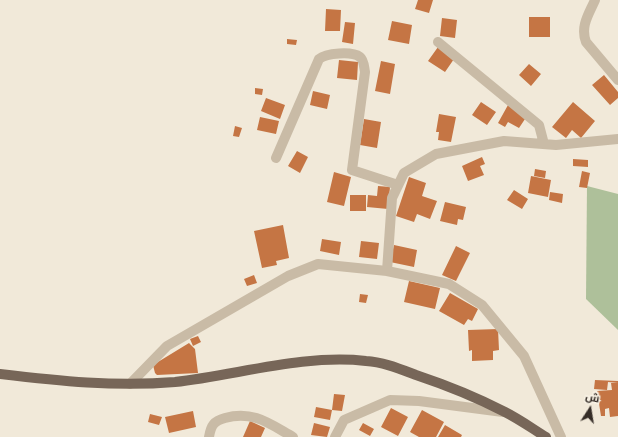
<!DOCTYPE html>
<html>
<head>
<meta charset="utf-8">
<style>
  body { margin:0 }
  #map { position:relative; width:618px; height:437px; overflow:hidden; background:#f1e9d9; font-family:Arial,Cairo,sans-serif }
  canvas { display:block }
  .north { position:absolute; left:570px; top:389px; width:40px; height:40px; -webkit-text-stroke:3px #f9f3e6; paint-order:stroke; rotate:12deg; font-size:11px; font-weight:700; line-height:16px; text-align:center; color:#352d27 }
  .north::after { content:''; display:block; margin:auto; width:14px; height:18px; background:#352d27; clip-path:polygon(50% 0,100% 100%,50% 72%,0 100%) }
</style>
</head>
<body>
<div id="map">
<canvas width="618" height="437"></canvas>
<div class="north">ش</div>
</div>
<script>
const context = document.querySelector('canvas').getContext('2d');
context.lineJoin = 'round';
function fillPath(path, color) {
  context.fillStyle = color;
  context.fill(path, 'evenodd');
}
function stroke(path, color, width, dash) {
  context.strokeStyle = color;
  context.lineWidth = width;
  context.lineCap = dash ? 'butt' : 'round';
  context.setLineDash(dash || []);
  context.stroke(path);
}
fillPath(new Path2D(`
  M587,186l31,8v136l-32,-31z`), '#aec09a');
fillPath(new Path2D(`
  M418,0h15l-4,13 -14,-4z
  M326,9l15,1 -1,21h-15z
  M529,17h21v20h-21z
  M442,18l15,2 -2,18 -15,-2z
  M392,21l20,4 -3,19 -21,-4z
  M345,22l10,1 -2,21 -11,-2z
  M287,39l10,1 -1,5 -9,-1z
  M438,47l16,12 -9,13 -17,-11z
  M339,60l19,2 -1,18 -20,-2z
  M381,61l14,3 -5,30 -15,-3z
  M529,64l12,10 -10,12 -12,-11z
  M604,75l14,17v6l-8,7 -18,-20z
  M255,88l8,1 -1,6 -7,-1z
  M313,91l17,4 -3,14 -17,-4z
  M266,98l19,7 -5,14 -19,-8z
  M481,102l15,10 -9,13 -15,-10z
  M573,102l22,19 -14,17 -9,-8 -6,8 -14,-11z
  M508,105l19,11 -8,12 -11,-6 -3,5 -7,-4z
  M439,114l17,3 -5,25 -13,-2 1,-8h-3z
  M260,117l19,4 -3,13 -19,-4z
  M364,119l17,3 -4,26 -17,-3z
  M235,126l7,2 -3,9 -6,-1z
  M297,151l11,6 -8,16 -12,-7z
  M482,157l3,7 -5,2 4,9 -16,6 -6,-15z
  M573,159l15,1v7l-15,-1z
  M535,169l11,2 -1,7 -11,-2z
  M582,171l8,2 -3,15 -8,-1z
  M334,172l17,5 -7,29 -17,-4z
  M531,176l20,4 -3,17 -20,-4z
  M409,177l17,6 -4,13 15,5 -7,18 -13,-5 -3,8 -18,-6z
  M378,186l12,1 -2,22 -21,-2 1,-12 9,1z
  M514,190l14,9 -6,10 -15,-9z
  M550,192l13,2 -1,9 -13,-3z
  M350,195h16v16h-16z
  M445,202l21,5 -3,13 -5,-1 -1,6 -17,-4z
  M283,225l6,33 -13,3 1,4 -15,3 -8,-37z
  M322,239l19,3 -2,13 -19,-4z
  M361,241l18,2 -2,16 -18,-2z
  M394,245l23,5 -3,17 -24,-5z
  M456,246l14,7 -14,28 -14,-6z
  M254,275l3,8 -10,3 -3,-7z
  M409,281l31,7 -5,21 -31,-7z
  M450,293l28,16 -6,12 -4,-2 -4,6 -25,-14z
  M360,294l8,1 -2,8 -7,-1z
  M498,329l1,21 -6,1v9l-21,1v-11l-3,1 -1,-21z
  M198,336l3,6 -8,4 -3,-7z
  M189,343l6,6 3,24 -41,2 -2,-2 -2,-8z
  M595,380l23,1v2l-10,-1 -1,8 -13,-1z
  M611,383h7v33l-8,1 -1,-9 -4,1v7h-4l-4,-25 15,-1z
  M334,394l11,1 -3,16 -10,-1z
  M316,407l16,3 -2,10 -16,-3z
  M391,408l17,9 -10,19 -17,-9z
  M422,410l22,12 -8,15h-17l-9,-5z
  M193,411l3,16 -27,6 -4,-16z
  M150,414l12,3 -3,8 -11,-3z
  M250,421l15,7 -4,9h-18z
  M314,423l16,4 -3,10 -16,-2z
  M363,423l11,6 -4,7 -11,-6z
  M445,425l17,10 -1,2h-23z`), '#c57544');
stroke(new Path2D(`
  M595,0c-6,14 -15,26 -9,42l32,38
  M438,42l101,83 5,19
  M276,158l43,-99c7,-6 33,-8 41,-2 4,3 4,10 5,15l-13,98 46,15
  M387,271l5,-73 12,-25 32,-19 68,-13 52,4 62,-6
  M130,384l37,-38 121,-70 30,-12 69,7 62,13 33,21 42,51 37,81
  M209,437c2,-12 5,-16 16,-19 28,-8 45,6 68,19
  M335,437l9,-17 46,-20 29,1 84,11`), '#c9bba6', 10);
stroke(new Path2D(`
  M0,374c58,7 116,13 175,8 63,-7 128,-28 191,-21 17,1 34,8 50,14 30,10 60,22 89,37 14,7 28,17 41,25`), '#776658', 10);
</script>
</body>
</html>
